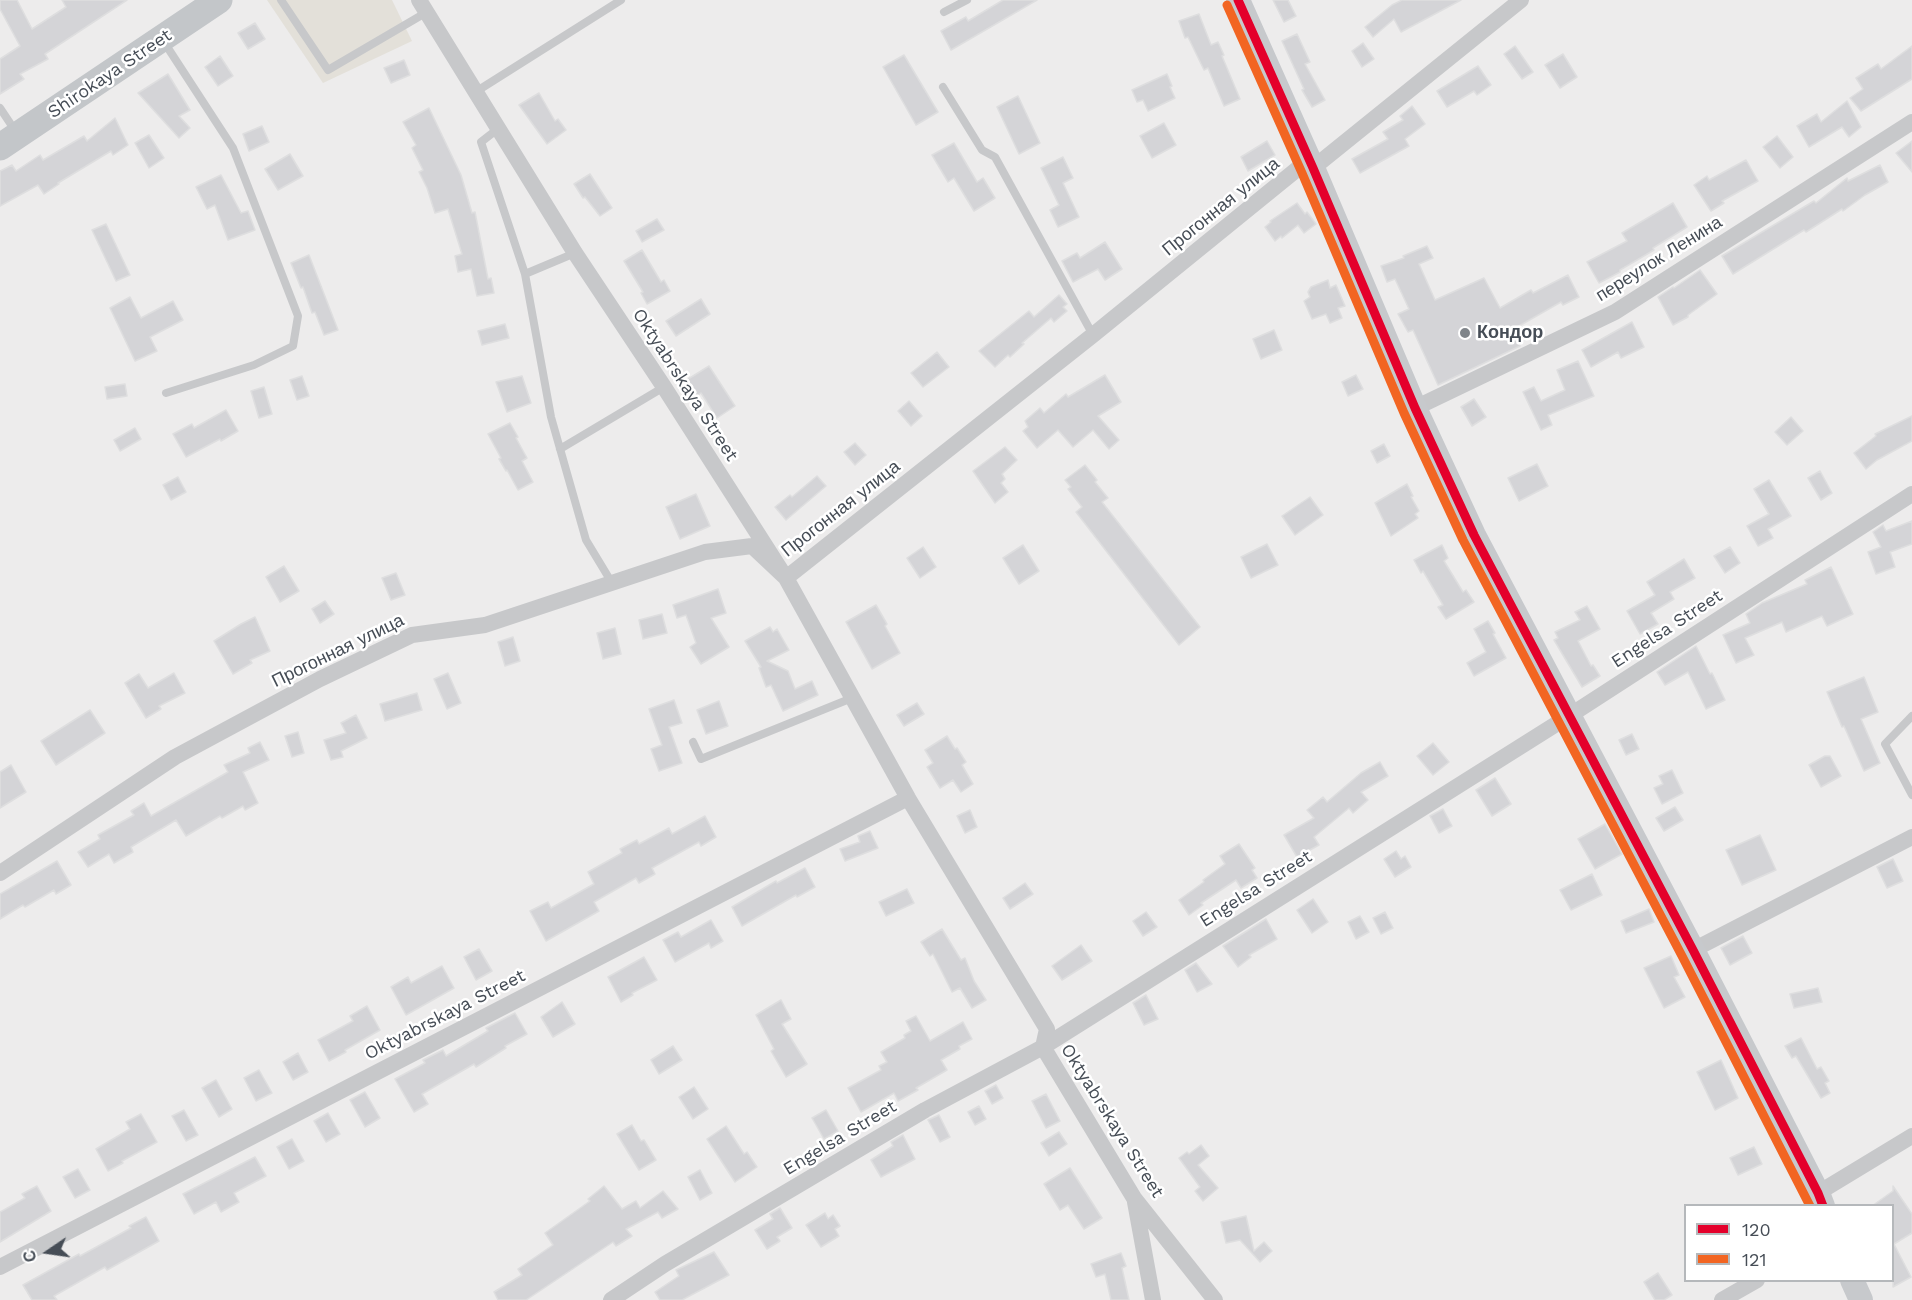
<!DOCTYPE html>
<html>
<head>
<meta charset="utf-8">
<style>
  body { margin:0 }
  #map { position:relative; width:1912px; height:1300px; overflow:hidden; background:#edecec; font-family:"Work Sans",sans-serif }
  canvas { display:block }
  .legend { position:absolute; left:1684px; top:1204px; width:210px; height:78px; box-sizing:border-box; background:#fff; border:2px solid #b5b8bb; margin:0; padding:8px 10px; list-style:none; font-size:18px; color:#464d56 }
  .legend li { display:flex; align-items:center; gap:12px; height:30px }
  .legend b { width:30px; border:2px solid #b5b8bb }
  .north { position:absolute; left:18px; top:1222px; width:60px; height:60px; -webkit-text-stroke:4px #fff; paint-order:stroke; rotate:257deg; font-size:16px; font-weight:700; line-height:24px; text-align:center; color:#464d56 }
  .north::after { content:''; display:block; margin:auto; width:21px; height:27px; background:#464d56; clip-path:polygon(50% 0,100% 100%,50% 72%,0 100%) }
</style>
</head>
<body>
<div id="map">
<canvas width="1912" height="1300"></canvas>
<ul class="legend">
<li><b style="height:8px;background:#e4002b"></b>120</li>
<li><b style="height:8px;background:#f26522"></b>121</li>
</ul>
<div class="north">С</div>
</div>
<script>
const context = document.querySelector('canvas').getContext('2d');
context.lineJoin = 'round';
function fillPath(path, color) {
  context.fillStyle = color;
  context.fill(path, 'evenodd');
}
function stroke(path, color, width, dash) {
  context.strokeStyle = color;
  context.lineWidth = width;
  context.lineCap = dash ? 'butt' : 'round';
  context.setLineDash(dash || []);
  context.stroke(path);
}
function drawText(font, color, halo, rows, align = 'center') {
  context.font = font + ' "Work Sans",sans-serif';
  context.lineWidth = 5;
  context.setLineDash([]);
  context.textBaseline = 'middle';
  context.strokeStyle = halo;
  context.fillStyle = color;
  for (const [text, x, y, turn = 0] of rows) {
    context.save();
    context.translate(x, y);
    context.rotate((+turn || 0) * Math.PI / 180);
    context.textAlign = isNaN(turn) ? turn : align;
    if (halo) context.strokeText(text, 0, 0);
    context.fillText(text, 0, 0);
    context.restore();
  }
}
fillPath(new Path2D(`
  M267,0h125l20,41 -89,42z`), '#e3e0d9');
const building = new Path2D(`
  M0,0h17l15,29 34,-22 -4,-7h65l-82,54 3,5 -28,15 4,5 -24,15v-35l20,-13 -20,-37z
  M1003,0h34l-86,50 -10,-19 25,-14 2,4z
  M1273,0h15l8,16 -12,6z
  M1402,0h59l-60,32 -7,-13 -21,18 -8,-10 27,-22z
  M1199,14l12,31 7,-3 6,13 -2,1 18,43 -16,7 -16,-38 -4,2 -16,-33 -3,1 -6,-17z
  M255,23l10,16 -17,10 -10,-16z
  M1297,34l13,28 -5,2 20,36 -13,7 -10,-17 2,-1 -22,-48z
  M1363,43l11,16 -12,8 -10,-16z
  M1515,46l18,26 -11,7 -18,-25z
  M1912,46v33l-51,32 -11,-13 13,-9 -7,-11 22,-14 3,5z
  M1563,54l14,23 -17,11 -15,-23z
  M904,55l34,57 -22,13 -33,-58z
  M220,56l13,20 -15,10 -13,-19z
  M404,60l6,15 -19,8 -7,-15z
  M1478,66l13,19 -14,10 -3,-4 -27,16 -10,-16z
  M168,74l22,36 -11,6 11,12 -11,10 -41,-45z
  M1167,74l5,12 -2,1 5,11 -27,13 -5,-11 -6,2 -5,-12z
  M539,93l16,28 3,-2 8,11 -19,14 -28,-39z
  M1018,96l22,47 -21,11 -22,-47z
  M1847,101l14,26 -12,10 -7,-10 -33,20 -12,-21 20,-12 4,8z
  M1412,106l13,18 -20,15 4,7 -49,27 -8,-14 36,-20 -5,-7 20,-12 -3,-4z
  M429,108l32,67 11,38 3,-1 13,67 3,-1 3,15 -17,3 -6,-27 -13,3 -3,-16 7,-2 -14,-45 -13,4 -8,-25 -8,-16 4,-2 -11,-22 4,-3 -13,-23z
  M115,118l13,27 -15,10 -2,-4 -53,32 1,1 -15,10 -6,-9 -38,21v-35l12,-6 4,6 24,-16 3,5 41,-24 3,5z
  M1164,123l12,22 -24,13 -12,-22z
  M262,126l7,16 -20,9 -6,-17z
  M149,135l15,23 -15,10 -14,-25z
  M1777,136l16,21 -13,11 -17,-21z
  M1267,141l8,14 -27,16 -7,-14z
  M1912,141v31l-16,-19z
  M954,143l23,39 6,-4 12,20 -21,13 -20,-33 -6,4 -16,-27z
  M290,154l13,22 -25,14 -13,-21z
  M1063,157l10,21 -10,5 16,34 -21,10 -8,-17 9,-5 -18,-37z
  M1746,160l12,21 -36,20 2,2 -13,8 -17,-26 13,-9 2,4z
  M1880,165l8,17 -23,13 -22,16 -1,-2 -36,23 -2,-2 -71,44 -11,-18 92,-55 2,2 31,-25 1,3z
  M590,174l22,34 -12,8 -15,-19 -2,1 -9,-14z
  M221,175l20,38 7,-2 7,19 -27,10 -13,-35 -8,4 -11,-22z
  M1297,203l8,11 2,-2 9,12 -12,9 -6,-8 -16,13 -1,-2 -6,5 -10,-14 6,-5 -1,-1z
  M1673,203l14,24 -34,21 1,2 -34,20v2l-21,11 -12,-21 40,-21 -5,-8z
  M657,219l7,11 -22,12 -6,-11z
  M106,224l24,51 -14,6 -24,-51z
  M1105,242l17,27 -17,11 -7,-11 -25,13 -11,-21 15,-8 3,5z
  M1427,246l6,12 -14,6 16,36 49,-22 16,30 31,-18 2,3 35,-18 11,22 -16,8 -2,-3 -49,28 8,16 -82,39 -25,-55 -5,2 -10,-18 11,-5 -14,-30 -8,3 -6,-16 23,-8 -1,-2z
  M642,250l19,32 3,-2 6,11 -23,13 -6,-11 2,-1 -19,-31z
  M309,255l29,75 -14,5 -9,-23 -3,1 -9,-26 -2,1 -10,-25z
  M1700,270l17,24 -29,21v2l-15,8 -15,-28 15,-10 1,1z
  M1328,280l2,8 6,-3 9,21 -7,2 4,10 -12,5 -4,-9 -14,5 -8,-18 6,-4 -2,-5 3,-5z
  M1059,295l8,9 -4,3 4,4 -13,11 -3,-4 -29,25 2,1 -14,13 -2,-2 -13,12 -16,-16 50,-40 5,6z
  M130,297l11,21 32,-17 10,19 -33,17 7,14 -22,10 -25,-53z
  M701,299l9,15 -34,22 -10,-15z
  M1632,322l12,25 -23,11 -3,-6 -27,15 -9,-17z
  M505,324l4,14 -27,7 -4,-14z
  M1274,330l8,20 -21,9 -8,-20z
  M937,352l12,15 -26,20 -12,-14z
  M1578,361l16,35 -46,19 4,10 -11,5 -18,-38 11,-5 7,14 24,-11 -8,-20z
  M709,366l26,40 -18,12 -16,-25 -6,4 -10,-16z
  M1105,375l16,27 -23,14 21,24 -10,9 -16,-19 -20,17 -15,-17 -21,18 -14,-17 5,-4 -3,-6 15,-13 4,5 22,-19 2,3z
  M1356,375l7,14 -15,7 -6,-14z
  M302,376l7,20 -12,4 -7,-20z
  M522,376l9,27 -24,9 -11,-30z
  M125,384l2,12 -20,3 -2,-12z
  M264,387l8,27 -13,4 -8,-27z
  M1474,399l12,18 -14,9 -11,-19z
  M909,401l13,15 -11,10 -13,-15z
  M226,410l12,21 -17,10 -1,-2 -34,18 -13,-23 19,-10 2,4z
  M1912,416v25l-35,19 -11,9 -12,-16 22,-17 -1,-2z
  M1791,417l12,14 -16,14 -12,-13z
  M510,423l8,14 -2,1 11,20 -5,3 11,21 -15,8 -11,-20 -1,1 -7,-12 2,-1 -13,-24z
  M135,428l6,11 -21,12 -6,-11z
  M855,443l11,12 -11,10 -11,-13z
  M1384,444l6,12 -13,7 -6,-12z
  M1005,447l12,13 -15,14 3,5 -4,4 7,9 -13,11 -22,-32z
  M1537,464l11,22 -29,15 -11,-23z
  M1085,465l12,15 -2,2 13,16 -6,4 98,125 -21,18 -103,-133 6,-5 -14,-18 3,-2 -6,-7z
  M1820,471l12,22 -11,7 -13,-22z
  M817,476l9,10 -40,34 -11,-13 15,-12 2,2z
  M178,477l8,15 -15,8 -8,-15z
  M1769,480l22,36 -23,13 5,9 -15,8 -11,-20 22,-12 -15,-25z
  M1407,484l6,12 -2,1 8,14 -4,3 3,4 -27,18 -16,-33z
  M696,494l14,32 -30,13 -14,-32z
  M1310,497l13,18 -28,20 -13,-19z
  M1912,521v23l-22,8 5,15 -19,7 -8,-22 13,-5 -8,-15 10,-7 3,6z
  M1267,544l11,21 -27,13 -10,-21z
  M1023,545l16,26 -20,13 -16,-26z
  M1442,545l6,13 -4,3 19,31 3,-2 8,12 -28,17 -8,-12 5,-2 -20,-34 -2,2 -7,-13z
  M923,547l13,20 -16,11 -13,-20z
  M1730,547l10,16 -15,10 -11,-17z
  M1684,559l11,19 -25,14 4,7 -23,14 7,11 -18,10 -13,-23 28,-16 -8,-13z
  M284,566l15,25 -19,11 -14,-25z
  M1831,567l22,47 -26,12 -5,-10 -36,16 -4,-10 -37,16 9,17 -18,8 -13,-28 27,-12 -4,-9 16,-11 45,-19 -2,-4z
  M396,573l9,22 -14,5 -9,-22z
  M718,589l8,24 -15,5 18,29 -28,17 -11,-17 6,-4 -10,-28 -9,3 -4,-13z
  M325,601l9,13 -14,9 -8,-14z
  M876,605l11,19 -2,2 15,27 -28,16 -26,-47z
  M1587,606l13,23 -22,12 13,25 2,-1 7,11 -18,11 -28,-47 4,-2 -3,-6 25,-12 -5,-8z
  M662,614l5,19 -24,6 -4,-19z
  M255,617l15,34 -20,9 2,3 -19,11 -19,-33 27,-17z
  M1488,621l7,12 -2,1 13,24 -32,18 -7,-13 19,-11 -12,-23z
  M770,627l3,5 4,-3 12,21 -22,11 21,10 7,18 17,-8 6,14 -35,16 -12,-26 -5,2 -7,-19 2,-1 -16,-26z
  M615,628l6,26 -18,5 -6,-26z
  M513,637l7,24 -15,5 -7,-24z
  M1696,646l14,28 2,-1 13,27 -19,9 -18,-37 -23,13 -8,-13z
  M174,673l11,20 -26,13 2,3 -15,9 -21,-35 14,-9 9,14z
  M448,673l13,30 -14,6 -13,-30z
  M1864,677l14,35 -17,7 19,44 -16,8 -20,-45 -2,1 -15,-35z
  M417,693l5,17 -37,11 -5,-17z
  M674,700l8,23 -13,4 13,36 -23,8 -8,-22 11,-4 -13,-36z
  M719,701l9,25 -22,8 -9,-24z
  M917,703l7,11 -20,12 -7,-11z
  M90,710l15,23 -49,32 -15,-24z
  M356,715l11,23 -26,13 2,6 -12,3 -7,-20 22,-7 -5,-10z
  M298,732l6,21 -12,4 -7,-21z
  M1632,734l7,15 -13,6 -7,-15z
  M947,736l8,13 2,-1 9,14 -4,3 11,19 -12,8 -8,-12 -13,8 -13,-21 6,-4 -8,-13z
  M260,742l9,18 -26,12 15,31 -13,7 -2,-4 -21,12 -2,-2 -34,20 -10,-16 -45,27 2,5 -19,11 -5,-9 -21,13 -10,-15 22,-13 -2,-4 36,-20 -3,-4 13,-8 7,13 77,-44 -4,-7 26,-12 -2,-5z
  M1433,743l16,19 -16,13 -16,-19z
  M1825,756h5l11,20 -20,11 -12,-22z
  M1380,762l8,14 -27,16 7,8 -15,13 -4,-5 -35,29 5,8 -22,12 -13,-22 30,-17 -7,-8 16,-13 4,5 34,-29z
  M11,765l15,27 -26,16v-36z
  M1672,770l11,23 -21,11 -8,-16 9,-4 -4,-8z
  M1495,778l16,26 -19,12 -16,-26z
  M1675,807l8,13 -19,11 -8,-13z
  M1443,809l9,17 -13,7 -9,-17z
  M970,810l7,17 -12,6 -8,-17z
  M705,816l11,21 -15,9 -2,-4 -47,26 3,6 -16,9 -3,-5 -42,24 5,9 -53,30 -16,-30 18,-9 3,6 43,-24 -6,-12 34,-19 -2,-4 17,-9 2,4 30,-16 3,6z
  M1605,824l17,30 -27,15 -17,-30z
  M870,831l8,17 -33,13 -5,-12 20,-7 -2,-6z
  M1760,835l16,35 -34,15 -16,-35z
  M1239,844l16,24 -3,2 5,8 -16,10 -5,-8 -35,23 2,2 -14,10 -10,-15 25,-18 -1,-2 22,-16 -5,-8z
  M1396,851l5,8 4,-3 6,11 -16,10 -11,-18z
  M1893,859l10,22 -16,7 -10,-21z
  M57,861l14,24 -15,9 -2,-4 -29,17 -2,-2 -23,14v-25z
  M805,868l10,19 -18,10 -1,-2 -54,31 -10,-19 44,-26 1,2z
  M1592,874l10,21 -31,15 -11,-20z
  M1025,883l8,11 -23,15 -7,-11z
  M907,889l7,14 -28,13 -7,-14z
  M1313,899l15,23 -16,11 -15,-23z
  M1649,909l5,13 -28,11 -5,-12z
  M1146,912l11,15 -14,9 -10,-15z
  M1385,912l8,16 -12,6 -8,-16z
  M1360,916l9,16 -13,7 -8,-17z
  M1266,919l11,20 -28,16 2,2 -13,10 -15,-21z
  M711,920l12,21 -12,7 -2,-5 -34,19 -12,-22 15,-8 3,5z
  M942,929l19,31 4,-2 9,23 12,19 -14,8 -12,-20 -8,4 -19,-38 -3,2 -9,-14z
  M1743,936l9,17 -22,12 -9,-17z
  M1081,945l11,16 -30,19 -10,-14z
  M479,949l13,22 -16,9 -12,-23z
  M1671,956l8,19 -5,2 11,20 -21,11 -20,-40z
  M644,957l13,23 -25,13 1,2 -12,7 -13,-25z
  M1196,963l16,21 -15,8 -12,-22z
  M442,966l12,22 -48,27 -15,-28 17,-10 3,6z
  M1818,988l4,14 -28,6 -4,-14z
  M1146,995l12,24 -14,6 -11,-22z
  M781,1000l10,19 -9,5 25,40 -21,13 -15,-26 3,-2 -18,-34z
  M562,1002l13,22 -22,13 -12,-20z
  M367,1006l13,24 -35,20 1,2 -17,9 -11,-21 35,-19 -3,-5z
  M515,1013l12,21 -22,12 1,2 -30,19 -2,-3 -52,30 6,10 -14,8 -19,-33 30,-16 -2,-3 20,-10 3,6 42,-25 -2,-3z
  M916,1016l14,25 33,-19 9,17 -13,7 1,3 -19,11 6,10 -31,18 2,2 -20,11 -4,-8 -33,19 -13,-24 33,-18 -2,-4 8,-4 -6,-10 24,-14 -1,-3 7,-4 -5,-10z
  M1801,1038l16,31 4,-2 8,14 -4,2 5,10 -9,5 -25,-42 -4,2 -7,-12z
  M673,1046l9,14 -23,14 -8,-14z
  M298,1053l10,19 -15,8 -10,-18z
  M1721,1060l17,38 -23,12 -18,-38z
  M259,1070l13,23 -16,8 -12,-23z
  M216,1080l16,29 -13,8 -17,-29z
  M996,1085l7,13 -11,6 -7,-13z
  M694,1087l14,22 -15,10 -14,-22z
  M365,1092l15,26 -15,9 -15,-27z
  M1046,1094l14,27 -14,7 -14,-27z
  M979,1106l7,13 -11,6 -7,-13z
  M184,1110l14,25 -12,6 -14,-25z
  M826,1110l12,21 -14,8 -12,-21z
  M328,1113l12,21 -14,8 -12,-21z
  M141,1114l16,28 -35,19 1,2 -15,8 -12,-22 34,-20 -4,-7z
  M939,1115l11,22 -10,5 -12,-22z
  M632,1125l9,16 3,-1 12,20 -17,10 -22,-36z
  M726,1126l18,28 3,-2 10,15 -22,15 -28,-43z
  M1059,1132l8,12 -18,12 -8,-13z
  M903,1135l12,24 -34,18 -10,-17 22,-14 -2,-4z
  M292,1139l12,22 -15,8 -12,-22z
  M1201,1145l8,11 -11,9 20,23 -15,13 -8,-10 5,-4 -21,-29 8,-6 2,2z
  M1754,1147l8,17 -24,11 -8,-17z
  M255,1157l11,19 -32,17 5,9 -18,10 -5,-10 -22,12 -11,-20z
  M1070,1168l32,50 -18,11 -16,-24 -8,5 -16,-26z
  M78,1169l12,21 -15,8 -12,-21z
  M700,1170l12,23 -12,7 -12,-23z
  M37,1186l14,25 -51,31v-30l25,-14 -3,-4z
  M604,1186l18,23 14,-8 4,7 23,-17 15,18 -16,9 -4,-6 -32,17 6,7 -16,10 -3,-4 -87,58h-28l-4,-8 28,-17 -4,-6 35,-24 -8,-12 45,-32 -2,-2z
  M1893,1186l19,28v19l-18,11 17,33 -18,10v-81h-21l21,-15z
  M780,1208l12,20 -15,9 3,4 -13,8 -12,-19 18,-11 -3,-5z
  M825,1213l3,6 5,-4 7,11 -5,3 4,7 -18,11 -15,-22z
  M1246,1216l8,35 10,-9 8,9 -12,11 -20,-22 -14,3 -5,-21z
  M146,1217l13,24 -52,29 -2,-3 -51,29 3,4h-25l-9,-15 56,-31 1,2 51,-28 -2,-2z
  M714,1252l15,23 -47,25h-22l-5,-8 24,-16 -3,-6z
  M1121,1253l5,13 -4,2 7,32h-18l-6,-26 -9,3 -5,-13z
  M1658,1273l14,22 -8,5h-9l-11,-18z`);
fillPath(building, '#d4d4d7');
stroke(building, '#dededf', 1.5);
stroke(new Path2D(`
  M281,0l47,70 99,-58
  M944,12l23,-12
  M164,42l69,106 65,168 -5,30 -39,19 -88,28
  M943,87l39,63 13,7 98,178
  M477,91l144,-91
  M0,108l16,24
  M499,128l-18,14 44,132
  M575,253l-50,21 26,143 35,123 26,43
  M560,449l104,-62
  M1912,716l-27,28 27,51
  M693,742l8,17 151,-61`), '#c7c8ca', 8);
stroke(new Path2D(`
  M419,0l156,253 89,134 122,191 122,220 139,231 -4,18 91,151 81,102
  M1415,408l200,-96 297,-190
  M0,873l175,-116 145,-78 92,-44 73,-10 220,-73 47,-6 34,32 307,-243 208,-169 12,2 208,-168
  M1693,950l219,-113
  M1135,1202l18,98
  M1820,1202l-2,-9 94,-57
  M0,1267l908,-469
  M611,1300l54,-36 260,-154 118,-63 526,-331 343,-222
  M1722,1300l35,-20`), '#c7c8ca', 16);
stroke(new Path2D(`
  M1238,0l75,168 102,240 59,127 219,415 125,243 5,13
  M1852,1280l9,20`), '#c7c9cc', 24);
stroke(new Path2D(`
  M0,147l219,-147`), '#c3c6c9', 27);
stroke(new Path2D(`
  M1238,0l75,168 102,240 59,127 219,415 125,243 5,13`), '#e4002b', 9);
stroke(new Path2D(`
  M1227,5l75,168 102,240 59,127 219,416 128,250`), '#f26522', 9);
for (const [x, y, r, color] of [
  [1465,333,6,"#80858a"]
]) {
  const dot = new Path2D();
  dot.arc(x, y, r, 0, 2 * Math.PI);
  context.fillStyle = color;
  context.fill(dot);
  stroke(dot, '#fff', 2);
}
drawText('18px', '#464d56', '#fff', [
  ["Shirokaya Street",110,74,-34],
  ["Прогонная улица",1221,207,-39],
  ["переулок Ленина",1659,259,-32],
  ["Oktyabrskaya Street",685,385,57],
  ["Прогонная улица",841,509,-38],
  ["Engelsa Street",1667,629,-33],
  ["Прогонная улица",338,651,-26],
  ["Engelsa Street",1256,889,-32],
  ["Oktyabrskaya Street",445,1015,-27],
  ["Oktyabrskaya Street",1112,1121,58],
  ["Engelsa Street",840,1138,-31]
]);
drawText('bold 18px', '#464d56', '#fff', [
  ["Кондор",1477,333]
], 'left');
</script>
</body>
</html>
